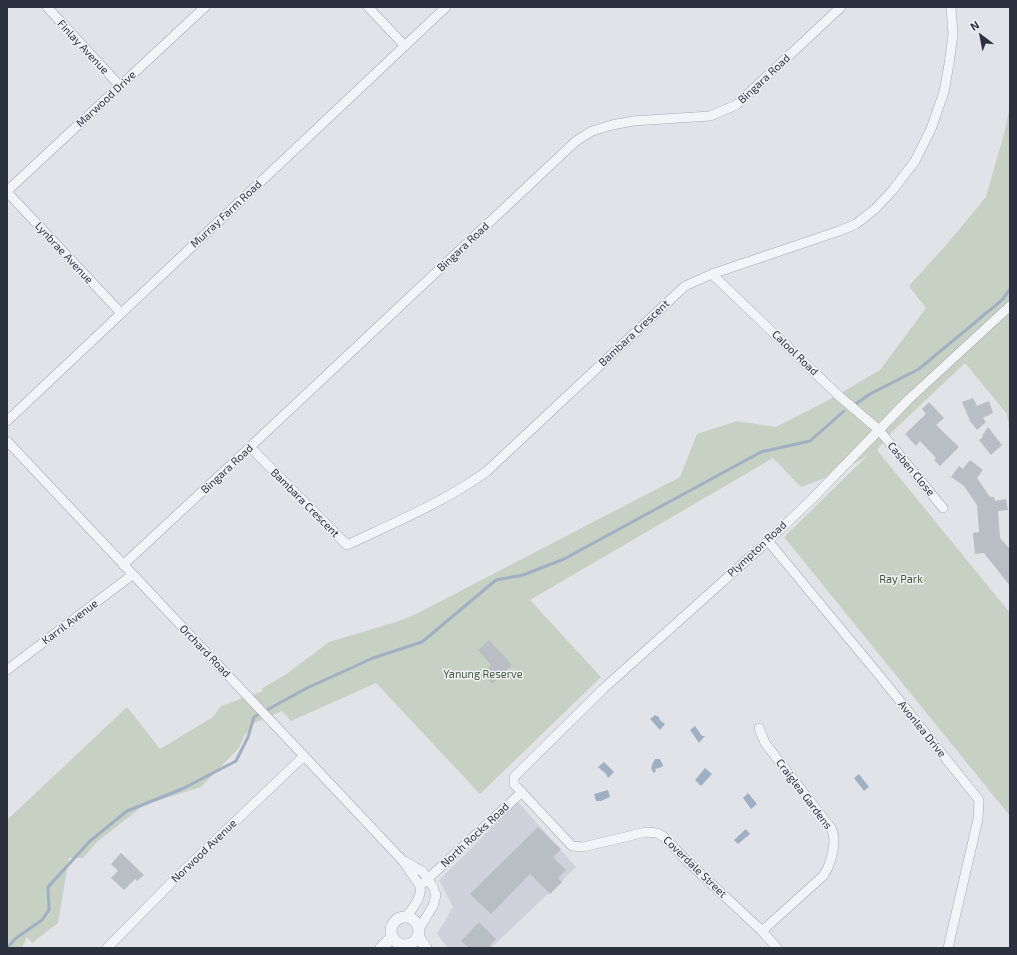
<!DOCTYPE html>
<html>
<head>
<meta charset="utf-8">
<style>
  body { margin:0 }
  #map { position:relative; width:1017px; height:955px; overflow:hidden; background:#e1e3e8; font-family:"Exo 2",sans-serif }
  canvas { display:block }
  .frame { position:absolute; inset:0; border:8px solid #2b313e; pointer-events:none }
  .north { position:absolute; left:961px; top:16px; width:40px; height:40px; -webkit-text-stroke:3px #f0f2f6; paint-order:stroke; rotate:328deg; font-size:11px; font-weight:700; line-height:16px; text-align:center; color:#2b313e }
  .north::after { content:''; display:block; margin:auto; width:14px; height:18px; background:#2b313e; clip-path:polygon(50% 0,100% 100%,50% 72%,0 100%) }
</style>
</head>
<body>
<div id="map">
<canvas width="1017" height="955"></canvas>
<div class="frame"></div>
<div class="north">N</div>
</div>
<script>
const context = document.querySelector('canvas').getContext('2d');
context.lineJoin = 'round';
function fillPath(path, color) {
  context.fillStyle = color;
  context.fill(path, 'evenodd');
}
function stroke(path, color, width, dash) {
  context.strokeStyle = color;
  context.lineWidth = width;
  context.lineCap = dash ? 'butt' : 'round';
  context.setLineDash(dash || []);
  context.stroke(path);
}
function drawText(font, color, halo, rows, align = 'center') {
  context.font = font + ' "Exo 2",sans-serif';
  context.lineWidth = 3;
  context.setLineDash([]);
  context.textBaseline = 'middle';
  context.strokeStyle = halo;
  context.fillStyle = color;
  for (const [text, x, y, turn = 0] of rows) {
    context.save();
    context.translate(x, y);
    context.rotate((+turn || 0) * Math.PI / 180);
    context.textAlign = isNaN(turn) ? turn : align;
    if (halo) context.strokeText(text, 0, 0);
    context.fillText(text, 0, 0);
    context.restore();
  }
}
fillPath(new Path2D(`
  M518,802l58,65 -85,81h-43l-11,-14 16,-27 -14,-27z`), '#cfd2da');
fillPath(new Path2D(`
  M1010,106v327l-3,-19 -42,-51 -72,68 -16,19 133,163v203l-226,-279 83,-81 -31,18 -35,13 -28,-29 -243,142 71,77 -121,117 -104,-111 -85,38 -9,-10 -30,13 1,2 -9,10 -5,12 -38,39 -57,18 -47,37 -14,16h-14l-11,65 -26,20 -5,-6 -5,11h-15v-128l120,-113 33,42 53,-32 8,-11 42,-15 -2,-2 24,-14 44,-33 67,-20 20,-8 264,-137 17,-43 40,-13 39,6 51,-26 53,-31 46,-62 -17,-22 38,-42 39,-47 19,-67z`), '#c6d1c3');
fillPath(new Path2D(`
  M655,715l4,2 1,3 5,4 -5,6 -10,-11z
  M695,726l7,10h3l-6,7 -9,-13z
  M655,759h5l3,6 -1,2 -7,2 1,2 -2,2c-5,-5 -2,-8 1,-14z
  M604,762l10,10 -6,6 -2,-4 -8,-7z
  M705,768l7,6 -11,12 -6,-6z
  M859,774l10,13 -5,4 -10,-13z
  M608,790l2,7 -9,4h-5l-2,-7z
  M748,793l9,11 -6,5 -8,-11z
  M746,829l4,5 -12,10 -4,-4z`), '#a0b0c4');
stroke(new Path2D(`
  M857,403l13,-9 49,-25 83,-69 8,-11
  M7,948l9,-10 26,-18 7,-10 -1,-23 42,-46 37,-30 55,-22 54,-28 12,-24 6,-20 53,-29 66,-30 49,-16 74,-62 27,-5 41,-16 197,-107 49,-11 34,-30`), '#a0b0c4', 3);
fillPath(new Path2D(`
  M973,398l4,8 12,-5 4,12 -10,5 3,4 -9,8 -7,-9 -8,-19z
  M929,402l15,16 -8,7 23,22 -19,19 -6,-6 2,-2 -16,-17 -4,5 -11,-12 21,-20 -4,-5z
  M988,427l14,18 -11,10 -12,-15 4,-3 -1,-1z
  M970,460l13,10 -6,8 13,19h4l1,4 11,-2 2,11 -10,1 2,27 10,11v37l-26,-33 -9,1 -2,-21 6,-1 -2,-27 -13,-19 -13,-9 8,-11 4,3z
  M489,640l23,25 -20,19 -10,-11 9,-8 -13,-15z
  M538,827l23,22 -8,8 13,13 -8,8 4,4 -12,12 -20,-20 -39,40 -21,-20z
  M121,853l23,22 -7,6 -2,-2 -11,11 -13,-12 7,-7 -7,-7z
  M479,922l17,17 -8,9h-19l-8,-7z`), '#b9bdc4');
const minor = new Path2D(`
  M47,7l73,79
  M368,7l37,39
  M7,191l198,-184
  M7,192l114,121
  M712,274l126,121 41,35 64,78
  M7,421l439,-414
  M7,441l396,420 17,25c2,12 -7,22 -14,31
  M250,447l97,98c47,-22 97,-43 139,-73l199,-186 27,-12 127,-43 17,-7 19,-15 17,-18 23,-30 16,-32 13,-37 5,-28 4,-30 -2,-27
  M768,541l111,134 100,125 -1,19 -30,129
  M123,565l127,-118 326,-306 16,-10 20,-6 21,-4 77,-5 26,-11 105,-98
  M7,670l125,-95
  M759,728l6,15 66,85c7,12 0,37 -8,48l-61,55
  M404,861l19,11 10,15 3,8 -3,11 -14,23
  M420,886l102,-94
  M107,948l74,-75 123,-117
  M777,948l-15,-17 -75,-70 -23,-24 -7,-4 -11,-1 -63,15 -11,-1 -58,-62v-7l89,-88 165,-148 44,-42 97,-100 101,-93`);
const tertiary = new Path2D(`
  M391 931a14 14 0 1 1 28 0a14 14 0 1 1-28 0Z
  M418,936l8,12
  M381,948l11,-11`);
stroke(minor, '#a7aab2', 10);
stroke(tertiary, '#a7aab2', 12);
stroke(minor, '#f3f4f7', 9);
stroke(tertiary, '#f3f4f7', 11);
drawText('11px', '#2b313e', '#f0f2f6', [
  ["Finlay Avenue",83,47,47],
  ["Bingara Road",764,79,-43],
  ["Marwood Drive",106,99,-43],
  ["Murray Farm Road",226,214,-43],
  ["Bingara Road",463,247,-43],
  ["Lynbrae Avenue",64,253,47],
  ["Bambara Crescent",634,333,-43],
  ["Calool Road",795,353,44],
  ["Bingara Road",227,469,-43],
  ["Casben Close",911,469,50],
  ["Bambara Crescent",305,503,45],
  ["Plympton Road",757,549,-43],
  ["Karril Avenue",70,622,-37],
  ["Orchard Road",205,651,46],
  ["Avonlea Drive",922,729,51],
  ["Craiglea Gardens",804,794,53],
  ["North Rocks Road",475,835,-43],
  ["Norwood Avenue",204,851,-44],
  ["Coverdale Street",695,867,44]
]);
drawText('11px', '#3e583a', '#f0f2f6', [
  ["Ray Park",901,579],
  ["Yanung Reserve",483,674]
]);
</script>
</body>
</html>
